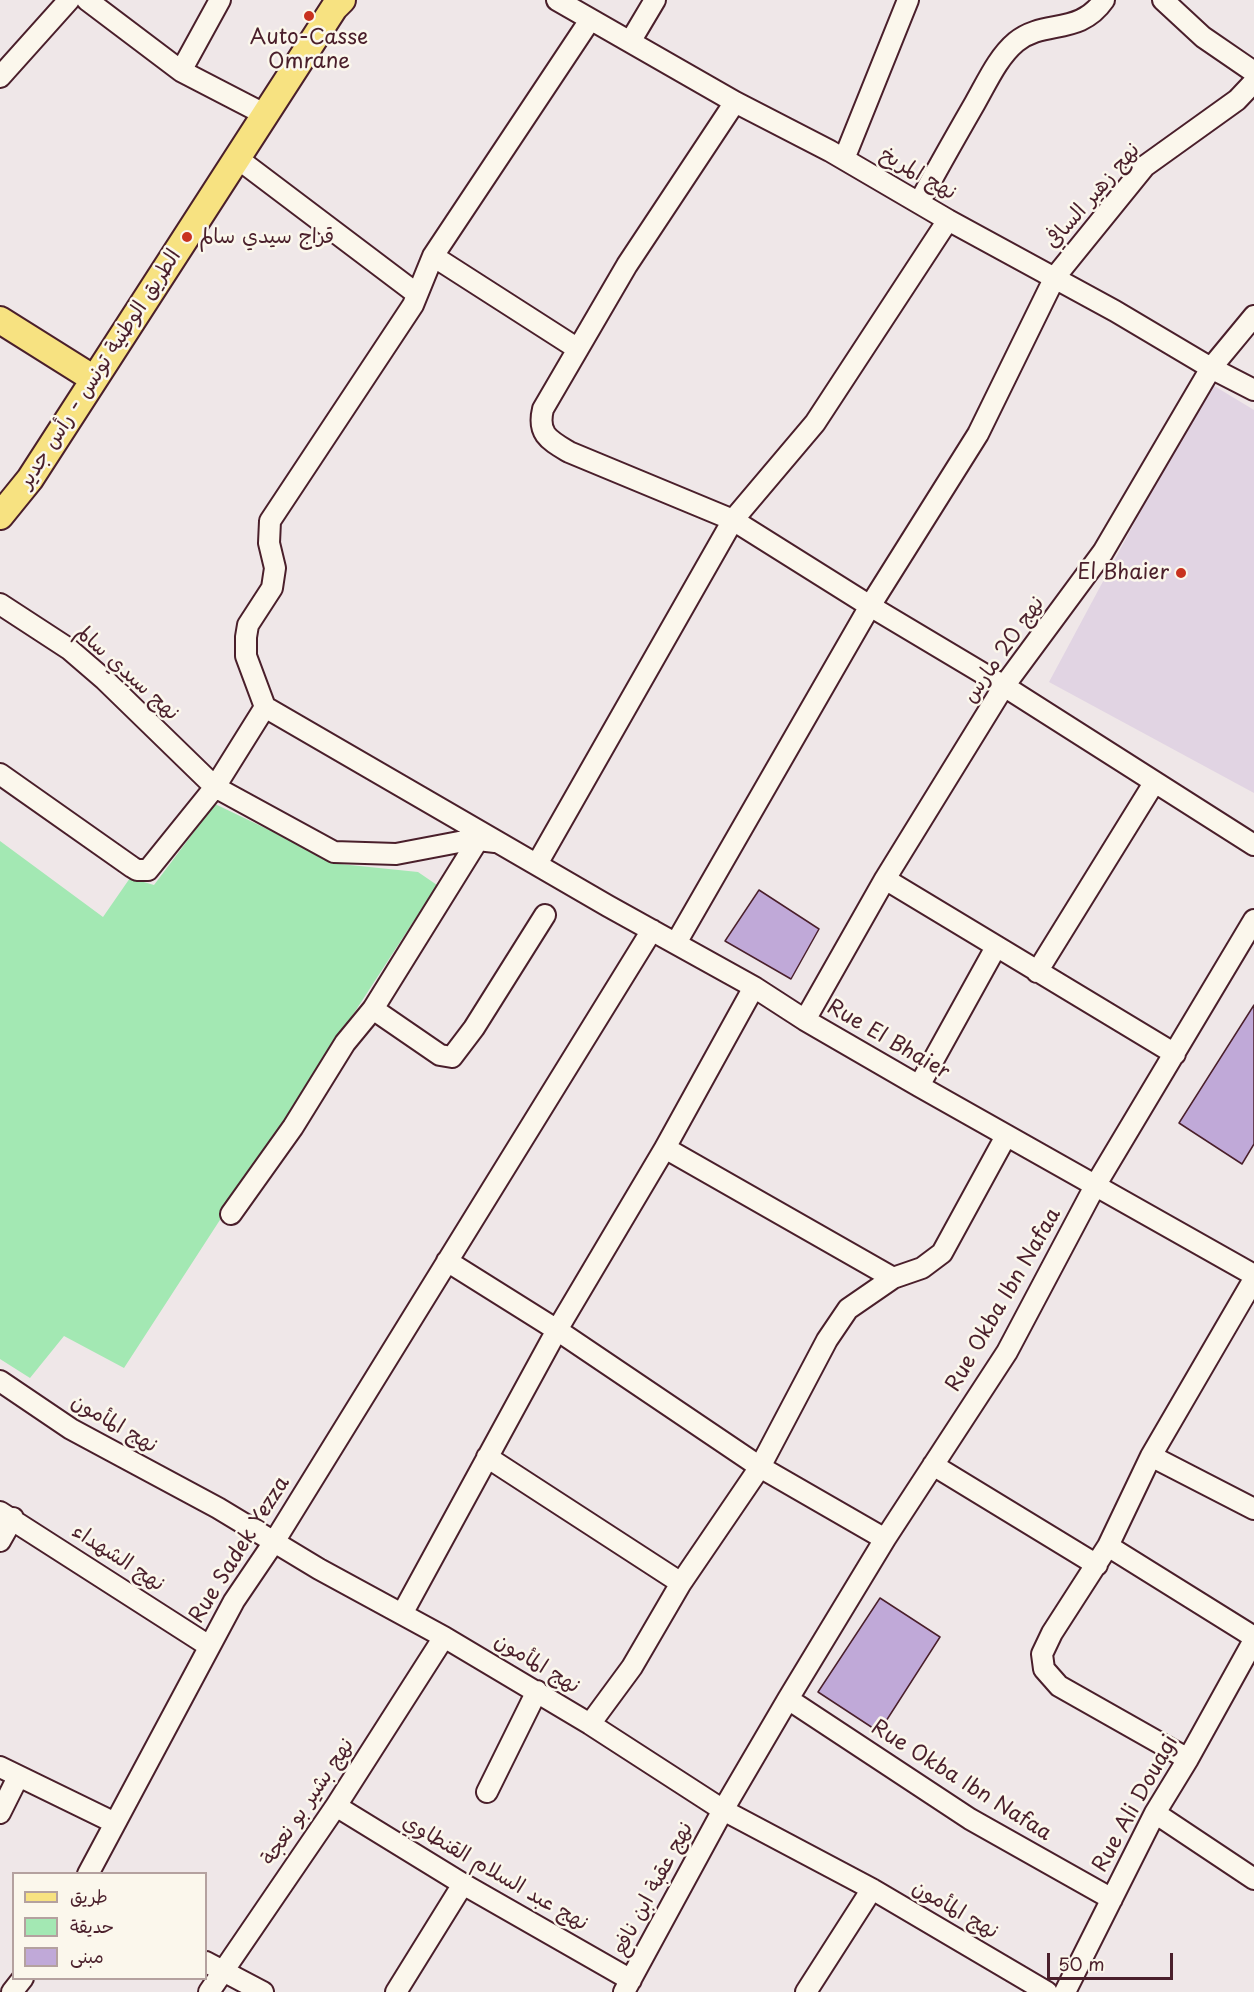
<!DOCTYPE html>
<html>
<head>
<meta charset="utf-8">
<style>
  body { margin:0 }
  #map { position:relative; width:1254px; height:1992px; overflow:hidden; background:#efe7e8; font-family:"Playpen Sans","Playpen Sans Arabic",sans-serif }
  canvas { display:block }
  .legend { position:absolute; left:12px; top:1872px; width:195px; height:108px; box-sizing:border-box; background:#fbf7ec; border:2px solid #b4a19f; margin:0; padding:8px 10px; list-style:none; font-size:18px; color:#4a1f2b }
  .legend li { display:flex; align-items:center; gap:12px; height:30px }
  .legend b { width:30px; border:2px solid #b4a19f }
  .scale { position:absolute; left:1047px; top:1953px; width:126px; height:27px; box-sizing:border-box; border:3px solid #4a1f2b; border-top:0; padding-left:8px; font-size:18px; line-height:21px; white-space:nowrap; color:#4a1f2b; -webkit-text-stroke:4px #fbf7ec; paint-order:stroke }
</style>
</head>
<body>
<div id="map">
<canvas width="1254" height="1992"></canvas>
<ul class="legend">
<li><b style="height:8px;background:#f7e281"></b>طريق</li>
<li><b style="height:16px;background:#a3e8b3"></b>حديقة</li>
<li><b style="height:16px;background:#c0a9d8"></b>مبنى</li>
</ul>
<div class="scale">50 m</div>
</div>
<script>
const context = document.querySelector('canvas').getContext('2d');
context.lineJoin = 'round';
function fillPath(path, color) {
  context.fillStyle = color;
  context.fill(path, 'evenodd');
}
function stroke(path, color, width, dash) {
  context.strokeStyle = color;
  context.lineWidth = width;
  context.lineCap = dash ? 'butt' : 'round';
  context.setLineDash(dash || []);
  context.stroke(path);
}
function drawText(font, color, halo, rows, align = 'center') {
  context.font = font + ' "Playpen Sans","Playpen Sans Arabic",sans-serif';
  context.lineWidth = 5;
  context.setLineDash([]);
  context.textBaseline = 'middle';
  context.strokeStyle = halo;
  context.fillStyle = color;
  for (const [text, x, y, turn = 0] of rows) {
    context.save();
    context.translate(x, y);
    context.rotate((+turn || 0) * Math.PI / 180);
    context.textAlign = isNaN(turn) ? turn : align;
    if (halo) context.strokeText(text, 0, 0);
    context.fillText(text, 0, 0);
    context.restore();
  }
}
fillPath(new Path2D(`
  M1211,384l43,26v383l-205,-111 117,-218z`), '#e1d4e3');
fillPath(new Path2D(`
  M215,804l125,60 78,8 19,13 -313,483 -60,-32 -34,42 -30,-19v-518l103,76 27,-39 24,7z`), '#a3e8b3');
const building = new Path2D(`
  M759,890l60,39 -28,50 -66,-38z
  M1254,1005v139l-12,20 -63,-41z
  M880,1598l60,39 -61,95 -61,-40z`);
fillPath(building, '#c0a9d8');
stroke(building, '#4a1f2b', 1.5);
const minor = new Path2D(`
  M87,0l94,71 85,44
  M557,0l178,102 95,49 118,69 167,91 96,57 43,22
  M1163,0l40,37 51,35
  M630,42l25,-42
  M181,71l39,-71
  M0,77l69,-77
  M735,102l-108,163 -84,144c-6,25 6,31 26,43l164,68 137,86 134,80 250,159
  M237,158l180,136
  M844,159l64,-159
  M919,203c18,-34 37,-67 56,-100 12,-21 23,-46 41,-61 28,-23 63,-6 88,-42
  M433,256l145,93
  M0,604l69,45 36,31 110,107 119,65 62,2 63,-12 19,-2 17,2
  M265,707l-19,-51v-19l2,-12 24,-37 3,-20 -6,-25 1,-22 143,-216 20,-49 157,-236
  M0,774l132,93 5,3h11l67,-83 50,-80 343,199 146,81 51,33 114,66 335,189
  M537,864l196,-344 82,-97 133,-203
  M885,879l290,175
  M676,943l194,-337 108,-172 77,-157 90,-111 92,-66 17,-18
  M1037,972l117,-189
  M373,1009l67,46 12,2 22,-29 71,-113
  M805,1020l80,-141 119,-193 99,-134 108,-184 43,-52
  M919,1086l77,-139
  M665,1148l228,130
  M231,1214l62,-87 52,-84 28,-34 105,-169
  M447,1261l110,69 203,137 67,-127 21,-31 45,-31 29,-10 20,-15 64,-117
  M0,1381l71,48 147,79 101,61 125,68 146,87 133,86 149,79 175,103
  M1151,1456l103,53
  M487,1457l194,126 -49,84 -42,57
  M933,1465l164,100
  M0,1512l209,134
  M0,1541l13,-23
  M1108,1546l146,91
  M681,1583l79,-116 125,72
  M402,1614l155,-284 108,-182 89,-161
  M788,1699l182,120 142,80
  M1188,1759l-129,-73 -15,-17 -2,-15 10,-21 56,-87 43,-90 103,-177
  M0,1767l115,56
  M487,1792l50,-101
  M336,1806l127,78 168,96
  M0,1813l18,-36
  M1155,1813l99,66
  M88,1874l146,-273 40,-59 378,-612
  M206,1962l57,30
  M12,1992l11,-14
  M209,1992l127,-186 108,-169
  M396,1992l67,-108
  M624,1992l99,-182 65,-111 97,-160 122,-187 88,-166 159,-266
  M806,1992l66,-103
  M1065,1992l90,-179 33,-54 66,-119`);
const major = new Path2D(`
  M0,320l94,59
  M0,516l30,-37 304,-471 8,-8`);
stroke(minor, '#4a1f2b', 24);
stroke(major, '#4a1f2b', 30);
stroke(minor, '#fbf7ec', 20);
stroke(major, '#f7e281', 26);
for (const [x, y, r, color] of [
  [309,16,6,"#c8321e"],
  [187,237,6,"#c8321e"],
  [1181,573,6,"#c8321e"]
]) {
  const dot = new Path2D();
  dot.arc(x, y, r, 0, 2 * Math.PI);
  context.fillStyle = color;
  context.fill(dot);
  stroke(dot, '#fbf7ec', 2);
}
drawText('21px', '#4a1f2b', '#fbf7ec', [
  ["Auto-Casse",309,38],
  ["Omrane",309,62],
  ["قراج سيدي سالم",199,237,"left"],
  ["El Bhaier",1169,573,"right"]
]);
drawText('21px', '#4a1f2b', '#fbf7ec', [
  ["نهج المريخ",918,174,30],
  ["نهج زهير السافي",1093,196,-49],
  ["الطريق الوطنية تونس - رأس جدير",100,369,-57],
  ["نهج 20 مارس",1004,650,-55],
  ["نهج سيدي سالم",127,673,42],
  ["Rue El Bhaier",888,1040,30],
  ["Rue Okba Ibn Nafaa",1004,1300,-60],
  ["نهج المأمون",114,1424,30],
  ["Rue Sadek Yezza",240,1550,-58],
  ["نهج الشهداء",118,1558,33],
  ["نهج المأمون",537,1664,31],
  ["Rue Okba Ibn Nafaa",961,1781,32],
  ["نهج بشير بو نعجة",308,1802,-56],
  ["Rue Ali Douagi",1136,1804,-61],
  ["نهج عبد السلام القنطاوي",495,1873,30],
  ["نهج عقبة ابن نافع",653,1889,-62],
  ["نهج المأمون",955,1910,30]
]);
</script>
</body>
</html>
